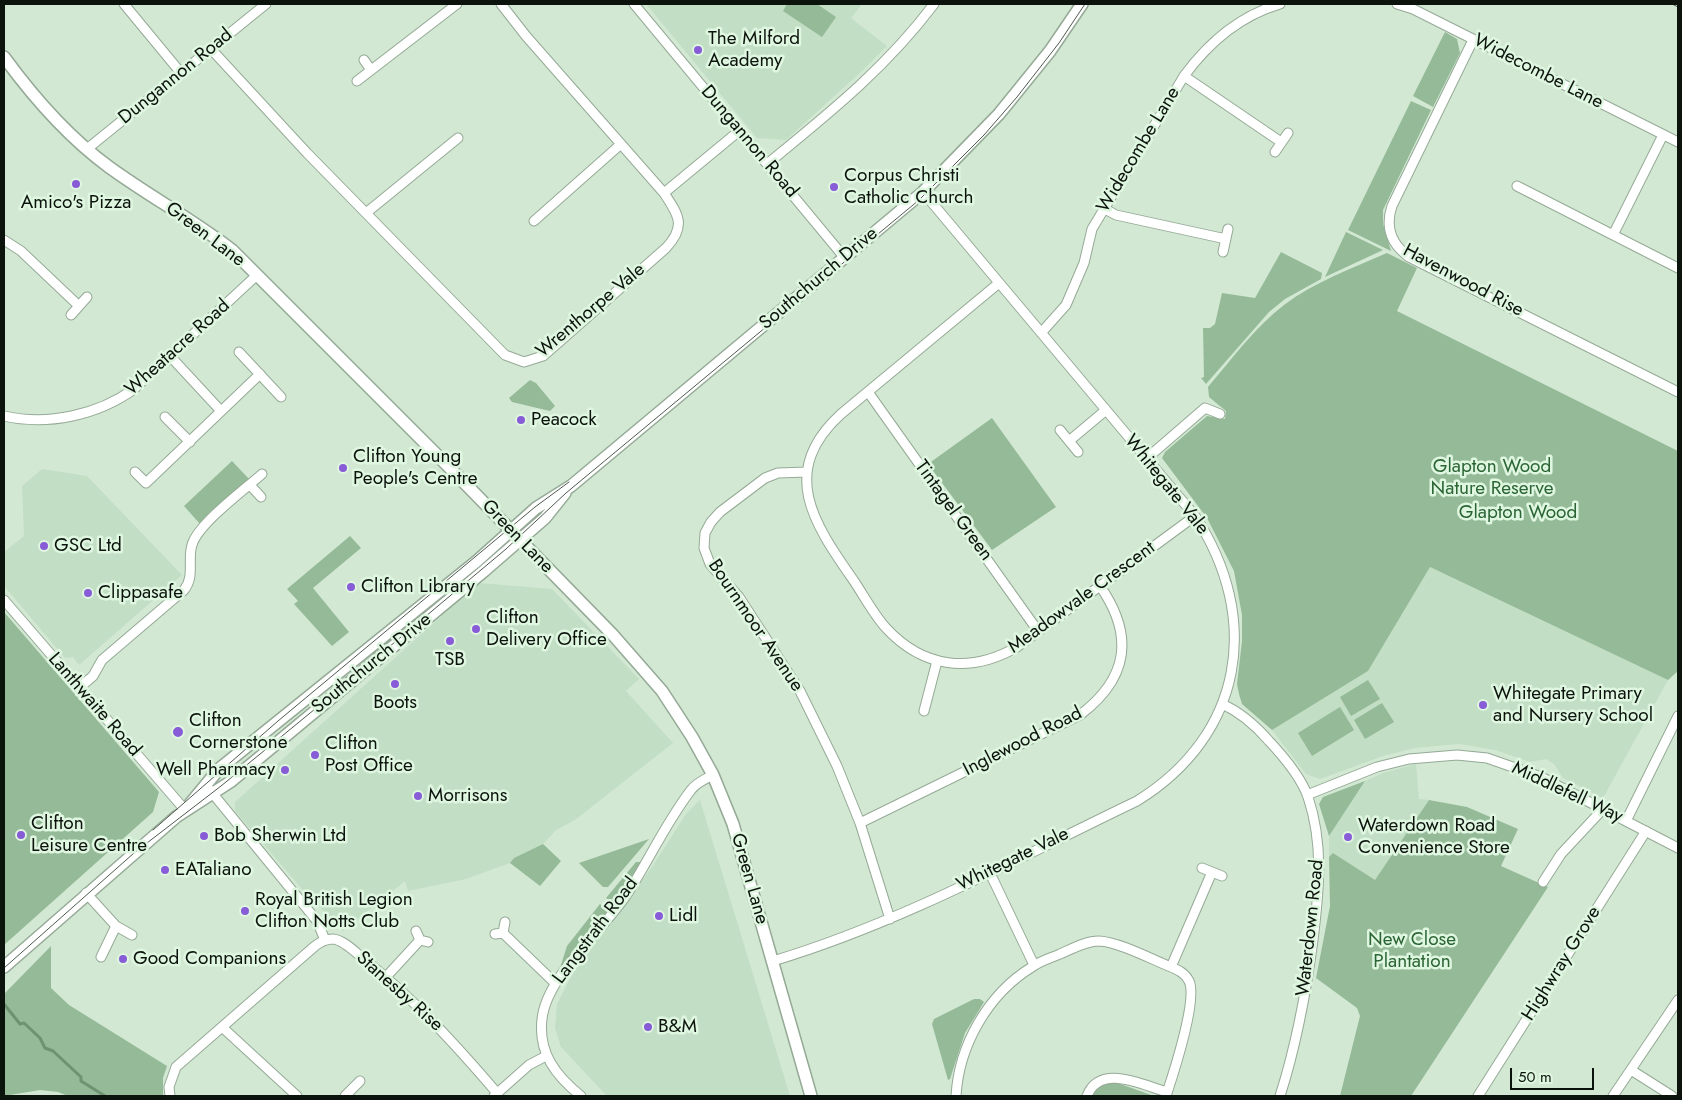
<!DOCTYPE html>
<html>
<head>
<meta charset="utf-8">
<style>
  body { margin:0 }
  #map { position:relative; width:1682px; height:1100px; overflow:hidden; background:#d2e8d3; font-family:Jost,sans-serif }
  canvas { display:block }
  .frame { position:absolute; inset:0; border:5px solid #0b130c; pointer-events:none }
  .scale { position:absolute; left:1510px; top:1068px; width:84px; height:22px; box-sizing:border-box; border:2px solid #0b130c; border-top:0; padding-left:6px; font-size:15px; line-height:18px; white-space:nowrap; color:#0b130c; -webkit-text-stroke:4px #dff6e0; paint-order:stroke }
</style>
</head>
<body>
<div id="map">
<canvas width="1682" height="1100"></canvas>
<div class="frame"></div>
<div class="scale">50 m</div>
</div>
<script>
const context = document.querySelector('canvas').getContext('2d');
context.lineJoin = 'round';
function fillPath(path, color) {
  context.fillStyle = color;
  context.fill(path, 'evenodd');
}
function stroke(path, color, width, dash) {
  context.strokeStyle = color;
  context.lineWidth = width;
  context.lineCap = dash ? 'butt' : 'round';
  context.setLineDash(dash || []);
  context.stroke(path);
}
function drawText(font, color, halo, rows, align = 'center') {
  context.font = font + ' Jost,sans-serif';
  context.lineWidth = 5;
  context.setLineDash([]);
  context.textBaseline = 'middle';
  context.strokeStyle = halo;
  context.fillStyle = color;
  for (const [text, x, y, turn = 0] of rows) {
    context.save();
    context.translate(x, y);
    context.rotate((+turn || 0) * Math.PI / 180);
    context.textAlign = isNaN(turn) ? turn : align;
    if (halo) context.strokeText(text, 0, 0);
    context.fillText(text, 0, 0);
    context.restore();
  }
}
fillPath(new Path2D(`
  M646,4h216l-11,14 36,28 -25,25 -76,69 -29,-2z
  M42,469l45,7 95,99 -103,90 -6,-8 -8,1 -61,-72v-34l20,-16 -2,-50z
  M1430,567l238,113 -65,118 -40,-20 -9,-14 -8,-5 -16,3 -35,-12 -36,-6 -44,4 -32,8 -63,23 -14,-5 -34,-44 96,-59z
  M478,583l74,6 87,90 -13,12 47,52 -98,77 -19,10 -13,14 -29,14 -4,5 -44,16 -58,12 -3,-10 -62,50 -42,-43 -66,-77v-9z
  M1416,764l3,35 10,1 -54,81 -42,-28 -4,4v-21l36,-55 18,-8z
  M700,800l90,296h-183l-46,-49 -6,-19 2,-24 17,-33 78,-104 34,-53z`), '#c2dec4');
fillPath(new Path2D(`
  M787,4h30l19,13 -14,20 -39,-26z
  M1445,32l12,7 3,14 -27,54 -20,-11z
  M1411,101l20,9 -48,100v14l8,27 -43,-21z
  M1346,232l37,18 -58,27z
  M1281,252l41,21 -1,6 -36,20 -16,13 -63,72 -5,-6 3,-1 -1,-49h7l5,-4 7,-31 33,5z
  M1387,253l30,15 -20,43 281,140v220l-10,9 -238,-113 -62,104 -96,59 -30,-26 -3,-10 -2,-10 5,-43v-26l-8,-44 -27,-53 -45,-60 3,-6 42,-36 18,3 1,-8 -17,-14 -1,-10c24,-28 47,-60 76,-82 30,-23 69,-37 103,-52z
  M530,380l6,3 19,23 -5,5 -38,-9 -3,-4z
  M992,418l64,89 -64,43 -64,-86z
  M232,461l17,18 -49,45 -16,-18z
  M350,536l11,12 -48,40 36,44 -17,14 -38,-42 4,-3 -11,-12z
  M4,612l155,180 -6,20 -149,133z
  M1368,680l12,19 -29,17 -11,-19z
  M1382,703l12,19 -29,17 -11,-19z
  M1340,707l14,23 -42,26 -14,-23z
  M1365,781l-36,55 -10,-32 4,-7z
  M1429,800l38,7 51,22 -17,37 47,21 -137,209h-71l20,-80 -3,-8 -41,-30 14,-72 -1,-49 4,-4 42,27z
  M649,839l-41,48h-5l-24,-24z
  M543,844l18,17 -21,25 -30,-23 4,-5z
  M636,862h5l-27,42 -8,-6z
  M600,904l9,7 -49,57 7,-22z
  M51,946v42l18,17 98,61 -4,12v18h-95l-10,-4 -18,-2 -36,6v-102z
  M974,999h6l4,3 -19,31 -15,46 -2,1 -16,-56 2,-5z
  M1109,1080l45,16h-63l3,-11z`), '#95ba98');
stroke(new Path2D(`
  M4,1004l16,20 4,-1 16,15 5,10 8,3 28,26v4l24,15`), '#6d9370', 3);
const minor = new Path2D(`
  M124,4l57,69
  M634,4l210,253
  M1397,4l16,5 265,133
  M1473,40l-81,166c-7,21 -1,38 17,51l269,135
  M211,49l96,104 198,202 19,7 19,-6 123,-108c21,-22 12,-34 -2,-55l-138,-157 -25,-32
  M364,60l7,10
  M1184,76l97,66
  M357,81l100,-77
  M87,149l179,-145
  M1275,152l13,-19
  M767,164c61,-50 119,-96 167,-160
  M1517,186l161,82
  M664,193l75,-62
  M1103,208l13,7 110,24
  M366,213l92,-75
  M534,221l87,-77
  M1613,235l50,-100
  M4,240l17,11 58,55
  M1223,252l5,-23
  M999,283l-158,131c-64,58 -26,111 13,167 10,15 20,34 32,47 37,40 84,46 131,19l178,-131
  M71,315l16,-18
  M1041,333l25,-28 18,-42 8,-34 92,-153c25,-34 55,-60 96,-72
  M239,352l42,45
  M170,356l51,55
  M868,392l170,239
  M4,416c44,10 94,-1 130,-27l123,-114
  M165,417l25,25
  M1060,430l18,22
  M1069,441l37,-31
  M1146,459l59,-51 15,6
  M135,472l11,11 114,-109
  M807,472l-29,1 -13,5 -45,34 -9,10 -6,11 -1,15 6,16 29,33 61,94 37,75 23,57 30,96
  M250,485l11,12
  M4,600l181,210
  M79,688l14,-12 9,-16 82,-70c12,-15 2,-32 9,-48 9,-21 51,-52 69,-68
  M1222,704c18,8 34,22 47,37 15,16 32,36 39,56 16,48 11,94 5,143 -7,53 -17,106 -33,156
  M924,711l13,-50
  M209,789l108,132 8,19
  M1307,795l70,-28 32,-8 48,-4 30,3 54,19 137,71
  M1626,821l52,-105
  M860,823l220,-108c49,-37 54,-80 20,-129
  M1202,868l20,8
  M989,871l45,94
  M1543,882l18,-28 42,-45
  M86,893l30,33 -15,31
  M116,926l16,9
  M416,931l4,9 8,2
  M503,933l52,50
  M495,934l8,-1 2,-11
  M773,961c127,-38 245,-103 364,-160 107,-66 125,-183 58,-285l-272,-324
  M1171,967l41,-95
  M386,977l34,-37
  M222,1027l75,69
  M1631,1070l41,26
  M170,1096l-1,-9 7,-20 139,-121c5,-4 11,-7 18,-7 11,1 23,14 32,21 49,39 91,85 132,133
  M345,1096l15,-15
  M494,1096l35,-31 17,-9
  M581,1096c-25,-20 -43,-43 -39,-77 5,-45 63,-89 87,-128 21,-33 38,-70 62,-101 5,-7 14,-11 22,-15
  M956,1096c3,-51 32,-102 76,-129 8,-6 19,-9 28,-13 12,-5 25,-13 39,-13 20,1 52,18 72,26 7,3 14,6 18,14 9,18 -16,94 -23,115
  M1087,1096c13,-33 55,-11 80,-4
  M1478,1096l168,-265
  M1613,1096l65,-96`);
const tertiary = new Path2D(`
  M4,57c30,41 64,80 105,110 40,29 84,53 123,83l214,214 167,171 49,56 30,46 21,38 20,49 78,272
  M185,810l34,-41 258,-208 59,-53 35,-22 352,-294 76,-78 51,-63 32,-47
  M4,967l172,-150 54,-35 254,-211 61,-53 20,-25`);
stroke(minor, '#95aa96', 11);
stroke(tertiary, '#95aa96', 14);
stroke(minor, '#fff', 9);
stroke(tertiary, '#fff', 11);
stroke(new Path2D(`
  M1672,4l6,3
  M153,830l125,-109 257,-214 34,-25
  M4,968l130,-115 87,-67 94,-77 191,-160 60,-56 353,-293 65,-65 33,-38 42,-54 26,-39`), '#4e5a4f', 1);
for (const [x, y, r, color] of [
  [698,50,5,"#885cd6"],
  [76,184,5,"#885cd6"],
  [834,187,5,"#885cd6"],
  [521,420,5,"#885cd6"],
  [343,468,5,"#885cd6"],
  [44,546,5,"#885cd6"],
  [351,587,5,"#885cd6"],
  [88,593,5,"#885cd6"],
  [476,629,5,"#885cd6"],
  [450,641,5,"#885cd6"],
  [395,684,5,"#885cd6"],
  [1483,705,5,"#885cd6"],
  [178,732,6,"#885cd6"],
  [315,755,5,"#885cd6"],
  [285,770,5,"#885cd6"],
  [418,796,5,"#885cd6"],
  [21,835,5,"#885cd6"],
  [204,836,5,"#885cd6"],
  [1348,837,5,"#885cd6"],
  [165,870,5,"#885cd6"],
  [245,911,5,"#885cd6"],
  [659,916,5,"#885cd6"],
  [123,959,5,"#885cd6"],
  [648,1027,5,"#885cd6"]
]) {
  const dot = new Path2D();
  dot.arc(x, y, r, 0, 2 * Math.PI);
  context.fillStyle = color;
  context.fill(dot);
  stroke(dot, '#dff6e0', 2);
}
drawText('19px', '#0b130c', '#dff6e0', [
  ["The Milford",708,39],
  ["Academy",708,61],
  ["Corpus Christi",844,176],
  ["Catholic Church",844,198],
  ["Amico's Pizza",76,203,"center"],
  ["Peacock",531,420],
  ["Clifton Young",353,457],
  ["People's Centre",353,479],
  ["GSC Ltd",54,546],
  ["Clifton Library",361,587],
  ["Clippasafe",98,593],
  ["Clifton",486,618],
  ["Delivery Office",486,640],
  ["TSB",450,660,"center"],
  ["Whitegate Primary",1493,694],
  ["and Nursery School",1493,716],
  ["Boots",395,703,"center"],
  ["Clifton",189,721],
  ["Cornerstone",189,743],
  ["Clifton",325,744],
  ["Post Office",325,766],
  ["Well Pharmacy",275,770,"right"],
  ["Morrisons",428,796],
  ["Clifton",31,824],
  ["Leisure Centre",31,846],
  ["Waterdown Road",1358,826],
  ["Convenience Store",1358,848],
  ["Bob Sherwin Ltd",214,836],
  ["EATaliano",175,870],
  ["Royal British Legion",255,900],
  ["Clifton Notts Club",255,922],
  ["Lidl",669,916],
  ["Good Companions",133,959],
  ["B&M",658,1027]
], 'left');
drawText('19px', '#0b130c', '#dff6e0', [
  ["Widecombe Lane",1538,72,27],
  ["Dungannon Road",176,77,-39],
  ["Dungannon Road",749,142,50],
  ["Widecombe Lane",1139,150,-59],
  ["Green Lane",205,235,37],
  ["Southchurch Drive",819,279,-40],
  ["Havenwood Rise",1463,281,28],
  ["Wrenthorpe Vale",591,311,-40],
  ["Wheatacre Road",178,348,-42],
  ["Whitegate Vale",1166,485,51],
  ["Tintagel Green",953,511,54],
  ["Green Lane",517,537,46],
  ["Meadowvale Crescent",1082,598,-36],
  ["Bournmoor Avenue",755,626,56],
  ["Southchurch Drive",372,664,-39],
  ["Lanthwaite Road",94,705,49],
  ["Inglewood Road",1023,742,-27],
  ["Middlefell Way",1567,793,25],
  ["Whitegate Vale",1013,860,-26],
  ["Green Lane",749,879,74],
  ["Waterdown Road",1311,928,-84],
  ["Langstrath Road",596,931,-53],
  ["Highwray Grove",1562,964,-58],
  ["Stanesby Rise",399,992,42]
]);
drawText('19px', '#2c6535', '#dff6e0', [
  ["Glapton Wood",1492,467],
  ["Nature Reserve",1492,489],
  ["Glapton Wood",1518,513],
  ["New Close",1412,940],
  ["Plantation",1412,962]
]);
</script>
</body>
</html>
